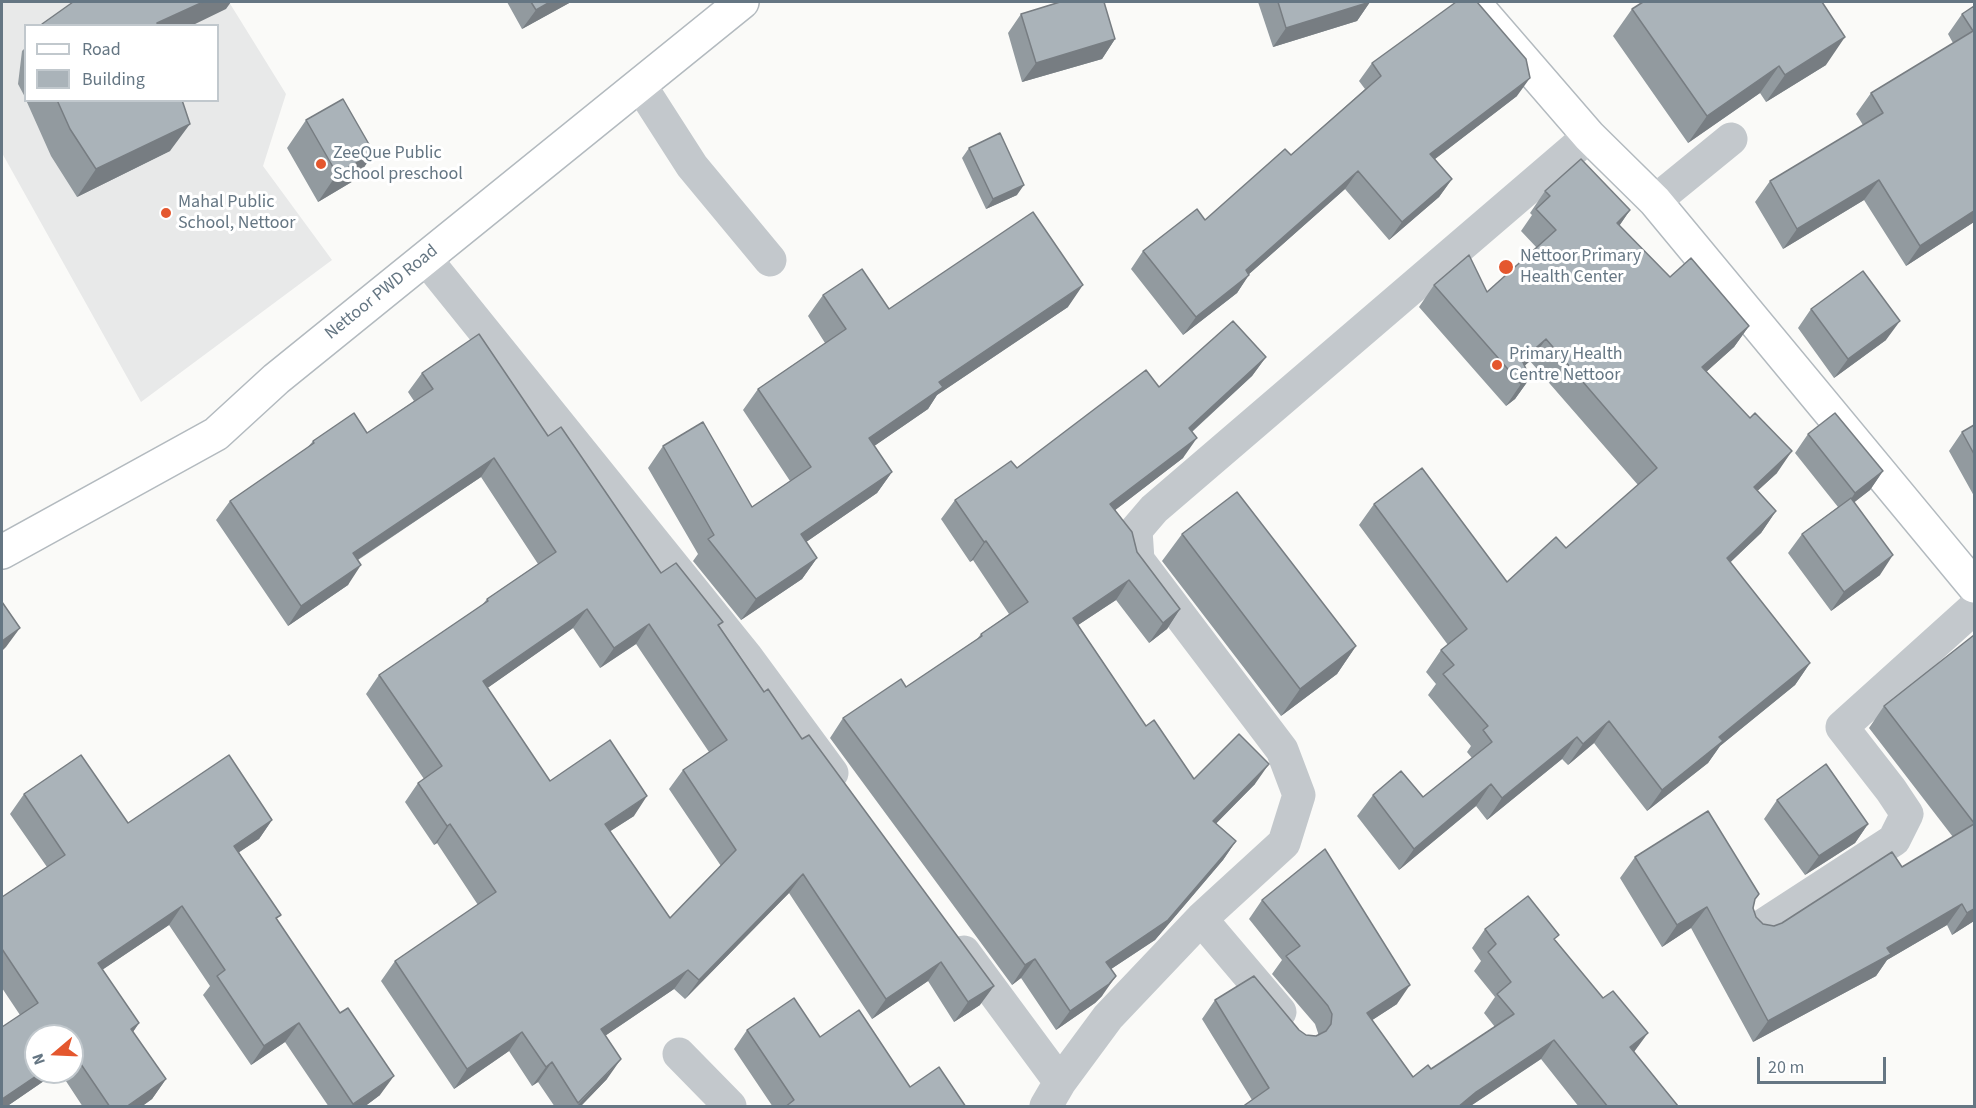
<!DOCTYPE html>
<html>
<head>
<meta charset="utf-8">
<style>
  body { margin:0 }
  #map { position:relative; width:1976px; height:1108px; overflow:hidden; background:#fafaf8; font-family:"Source Sans 3",sans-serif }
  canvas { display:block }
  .frame { position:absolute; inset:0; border:3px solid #657683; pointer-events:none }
  .legend { position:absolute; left:24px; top:24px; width:195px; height:78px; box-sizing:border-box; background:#fff; border:2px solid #c1c8cd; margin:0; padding:8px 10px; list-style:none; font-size:18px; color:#657683 }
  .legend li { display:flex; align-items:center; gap:12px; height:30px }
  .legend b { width:30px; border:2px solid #c1c8cd }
  .north { position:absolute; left:24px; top:1024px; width:60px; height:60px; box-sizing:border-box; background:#fff; border:2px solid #c1c8cd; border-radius:50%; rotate:251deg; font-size:16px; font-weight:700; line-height:24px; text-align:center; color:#657683 }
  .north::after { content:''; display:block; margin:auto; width:21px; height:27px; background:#e4572e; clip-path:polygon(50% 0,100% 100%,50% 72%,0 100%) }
  .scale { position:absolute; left:1757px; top:1057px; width:129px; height:27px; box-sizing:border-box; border:3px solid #657683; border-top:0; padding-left:8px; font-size:18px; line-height:21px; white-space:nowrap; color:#657683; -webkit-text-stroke:4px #fff; paint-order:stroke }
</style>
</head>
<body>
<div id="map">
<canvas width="1976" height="1108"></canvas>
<div class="frame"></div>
<ul class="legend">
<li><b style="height:8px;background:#fff"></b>Road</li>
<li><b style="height:16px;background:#aab3b9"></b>Building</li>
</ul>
<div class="north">N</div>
<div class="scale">20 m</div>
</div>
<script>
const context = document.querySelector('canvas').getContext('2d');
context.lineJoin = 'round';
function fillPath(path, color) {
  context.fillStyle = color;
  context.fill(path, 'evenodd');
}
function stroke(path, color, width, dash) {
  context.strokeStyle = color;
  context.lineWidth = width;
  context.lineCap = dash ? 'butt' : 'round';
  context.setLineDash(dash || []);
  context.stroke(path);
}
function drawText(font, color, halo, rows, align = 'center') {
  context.font = font + ' "Source Sans 3",sans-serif';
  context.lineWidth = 6;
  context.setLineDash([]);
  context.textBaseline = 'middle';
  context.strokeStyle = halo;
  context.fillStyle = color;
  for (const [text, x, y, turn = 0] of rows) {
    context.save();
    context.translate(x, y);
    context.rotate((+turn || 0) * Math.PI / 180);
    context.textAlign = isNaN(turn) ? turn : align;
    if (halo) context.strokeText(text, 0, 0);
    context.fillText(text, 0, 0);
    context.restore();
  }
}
fillPath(new Path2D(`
  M2,2h227l57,92 -23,72 69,94 -191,142 -139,-249zM26,26h192v74h-192z`), '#e8e9e9');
const secondary = new Path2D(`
  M1473,2l116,134 66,65 319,385
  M2,552l214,-118 60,-55 466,-377`);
stroke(secondary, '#b3babf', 36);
stroke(new Path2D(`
  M640,85l52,81 78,94
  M1655,201l76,-62
  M426,259l320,397 86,117
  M1201,919l79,93
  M1757,929l137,-89 13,-26 -16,-24 -49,-63 132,-119
  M964,952l96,130
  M679,1054l51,52
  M1046,1106l14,-24 48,-65 93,-98 83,-76 15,-48 -17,-45 -144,-190 -2,-30 18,-21 435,-373`), '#c3c8cc', 33);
stroke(secondary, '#fff', 33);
fillPath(new Path2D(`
  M507,2h64l-49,27z
  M1258,2h112l-13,19 -84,26z
  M1974,6v216l-68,44 -42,-66 -81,49 -28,-47 15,-21 93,-56 -7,-11 15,-21 82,-50 -5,-9 14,-20z
  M1632,9l194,56 -60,37 -6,-9 -72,50 -75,-107z
  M1021,14l94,25 -13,20 -80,23 -14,-49z
  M26,47v52l-8,-15 4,-33z
  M1372,63l145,33 -82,63 17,20 -13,18 -50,43 -44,-51 -96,85 -12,19 -54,42 -52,-66 12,-18 62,-31 86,-65 74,-66 -6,-8z
  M26,100h156l-12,51 -93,46 -26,-41z
  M306,120l68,33 -19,27 -37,22 -31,-54z
  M969,148l48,47 -31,14 -24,-51z
  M1545,191l85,19 -11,16 51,51 79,49 -15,21 -28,25 71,101 -20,18 19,20 -15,22 -31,29 80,101 -15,22 -75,61 -12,17 -61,48 -53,-68 -26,22 -6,-6 -75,61 -11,-14 -77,64 -42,-54 16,-21 50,2 49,-39 -5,-6 4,-6 -43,-51 8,-11 -10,-12 15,-22 7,-5 -89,-120 15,-21 133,78 59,-34 72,-63 -108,-124 -6,5 6,12 -15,21 -9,7 -87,-99 15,-22 53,7 50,-44 -16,-17 11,-16 -2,-2z
  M823,295l66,14 179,-2 -131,88 -9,14 -54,37 18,26 -15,21 -71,49 11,16 -15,21 -61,41 -48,-59 5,-7 -50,-86 15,-22 89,61 38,-26 -47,-71 15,-21 67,-46 -17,-27z
  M1811,309l75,31 -52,38 -36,-50z
  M1266,357l-14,19 -60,56 -9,26 -68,52 22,42 43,57 -13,20 -18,14 -33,-43 -38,25 68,101 48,53 61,5 -39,39 20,18 -13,19 -68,80 -44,29 -9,27 -7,7 -39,27 -35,-52 -9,7 -182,-247 13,-20 63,-31 71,-48 4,-5 28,-20 -36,-54 -3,2 -29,-43 14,-19 62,-32 142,-81z
  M422,373l126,63 113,137 59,54 260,378 -26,17 -26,-41 -56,38 -83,-126 -104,106 -11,-10 -69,47 2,43 -27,28h-25l-17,-25 -6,4 -23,-35 -55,38 -73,-108 14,-20 83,-56 -41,-62 -3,2 -29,-43 13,-19 6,-4 -58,-85 13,-19 103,-70 5,-6 51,-35 -57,-87 -123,83 -10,25 -60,41 -72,-106 14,-19 77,-53 6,-7 54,-8 47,-32 -6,-9zM573,628l27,40 36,-24 73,108 -26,18 -14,19 52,77 -51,52 -60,-87 24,-15 -84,-35 -63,-93z
  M1974,425v71l-25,-45 13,-19z
  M1808,434l75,37 -13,19 -16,12 26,73 -49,36 -43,-58 14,-19 36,-27 -43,-54z
  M1182,534l174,112 -19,28 -56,42 -119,-155z
  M1974,635v286l-22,14 -5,-10 -60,35 -11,16 -123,66 -62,-114 -29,19 -42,-69 15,-21 120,44 -2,7 3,9 7,7 11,2 8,-3 120,-56 51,-30 -84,-109 15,-22z
  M24,794l104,29 144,-3 -13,19 -20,13 38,68 103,175 -16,12h-35l-44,-65 -34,23 -48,-70 7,-9 -41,-61 -67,45 37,53 -6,9 33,47 -14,20 -11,8h-58l-23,-35h12v-36l-36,36h21l-51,35h-4l18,-92 -18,-27v-91l45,-30 -37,-53z
  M1777,800l91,24 -13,19 -50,32 -41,-56z
  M1262,900l135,104 -25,16 41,57 18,-8 64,-42 -11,-14 11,-16 -21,-26 7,-10 -9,-13 13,-19 71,12 78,111 44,54 -99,1 -38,-48 -72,48h-227l10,-7 -50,-81 13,-19 84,30 7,5 10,1 2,-1v-2l-3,-9 -43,-50 10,-14 -33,-41z
  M747,1030l73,7 90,50 56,20h-193l-39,-58z`), '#929a9f');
fillPath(new Path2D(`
  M203,2h28l-5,7 -35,17h-36l2,-3z
  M550,2h21l-49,27 14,-19z
  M1370,2l-13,19 -84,26 13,-19z
  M1845,37l-19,28 -60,37 19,-27z
  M1115,39l-13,20 -80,23 14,-19z
  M1779,66l-19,27 -72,50 19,-27z
  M1530,78l-13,18 -99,76 12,-18z
  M190,124l-20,27 -93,46 19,-28z
  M374,153l-19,27 -37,22 19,-28z
  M1358,171l-13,18 -106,94 10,-8 -12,18 -54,42 13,-18 50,-47z
  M1452,179l-13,18 -50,43 13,-18z
  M1879,180l-15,20 -81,49 14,-20z
  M1024,185l-7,10 -31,14 7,-10z
  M1630,210l-15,22 2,-9z
  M1974,211v11l-68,44 14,-20z
  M1083,285l-15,22 -131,88 -9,14 -74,51 15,-22 70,-56z
  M1900,321l-14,19 -52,38 14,-19z
  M1749,326l-15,21 -47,42 15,-22z
  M1546,339l-16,22 -17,15 9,-16z
  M1266,357l-14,19 -77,71 14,-19z
  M1530,378l-15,21 -9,7 15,-22z
  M1197,438l-14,20 -86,66 13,-20z
  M1792,451l-15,22 -38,35 15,-21z
  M494,458l-13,19 -142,95 14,-19z
  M1883,471l-13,19 -28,22 13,-19z
  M892,472l-15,21 -91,63 15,-22z
  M1776,511l-15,22 -49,47 15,-22z
  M986,541l-13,19 -3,2 14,-20z
  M1893,555l-13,20 -49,36 13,-19z
  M817,558l-15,21 -61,41 15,-21z
  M361,565l-13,20 -60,41 13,-20z
  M1129,580l-13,20 -56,37 13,-19z
  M587,609l-14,19 -104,73 14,-20z
  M1180,609l-13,20 -18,14 14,-20z
  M649,624l-13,20 -36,24 14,-20z
  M20,628l-14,19 -4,4v-10z
  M1356,646l-19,28 -56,42 19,-27z
  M1810,663l-15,22 -75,61 -12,17 -61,48 15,-21 57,-53z
  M1609,721l-15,22 -26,22 15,-21z
  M1577,737l-15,22 -75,61 15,-22z
  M1269,764l-14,20 -55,56 13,-19z
  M1491,784l-15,22 -77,64 15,-21z
  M647,796l-13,20 -42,27 13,-19z
  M272,820l-13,19 -39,26 14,-19z
  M450,824l-13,19 -3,2 13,-19z
  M1868,824l-13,19 -50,32 14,-19z
  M1236,841l-13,19 -68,80 -62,41 13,-19z
  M803,874l-14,19 -104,106 14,-19z
  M1962,904l-15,21 -60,35 -11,16 -123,66 15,-21 119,-73z
  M182,906l-13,19 -85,57 14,-19z
  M1707,907l-16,21 -29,19 15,-22z
  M1974,909v12l-22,14 15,-22z
  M1035,959l-14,19 -9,7 13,-20z
  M941,962l-13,19 -56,38 14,-20z
  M688,970l-14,19 -87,59 14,-19z
  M1116,976l-14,20 -7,7 -39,27 14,-19z
  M1410,985l-13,19 -43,28 13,-19z
  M994,986l-14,19 -26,17 14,-20z
  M139,1023l-13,19 5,-13z
  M299,1023l-14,19 -34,23 13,-19z
  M522,1032l-13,19 -55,38 13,-20z
  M1648,1033l-14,19 -17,14 13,-19z
  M1554,1040l-13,19 -72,48h-11l18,-15z
  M621,1059l-14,20 -27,28h-4z
  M552,1062l-14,20 -6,4 14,-19z
  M42,1072h15l-51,35h-4v-8z
  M394,1076l-14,19 -16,12h-12l1,-3z
  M166,1079l-14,20 -11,8h-15z`), '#777d82');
const building = new Path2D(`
  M73,2h130l-46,21 1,3h-117l1,-2z
  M531,2h19l-14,8z
  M1060,2h44l11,37 -79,24 -15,-49z
  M1278,2h92l-84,26z
  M1456,2h21l49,57 4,19 -100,76 22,25 -50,43 -44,-51 -112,99 3,5 -53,42 -53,-66 54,-42 8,11 80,-71 6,6 90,-79 -9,-13z
  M1643,2h179l23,35 -60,38 -6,-9 -72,50 -75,-107z
  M1974,6v205l-54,35 -41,-66 -82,49 -27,-48 113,-68 -12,-20 102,-62 -11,-17z
  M343,99l31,54 -37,21 -31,-54z
  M57,100h125l8,24 -94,45 -26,-40z
  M1000,133l24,52 -31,14 -24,-51z
  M1581,159l49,51 -13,13 53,54 21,-19 58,68 -47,41 48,51 5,-5 37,38 -38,36 22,24 -49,47 83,105 -91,74 4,4 -61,49 -53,-69 -26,23 -6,-7 -75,61 -11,-14 -77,65 -41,-54 28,-24 22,26 69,-55 -9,-12 5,-4 -45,-52 11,-9 -13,-15 26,-21 -93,-125 48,-36 85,114 49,-45 10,11 91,-80 -111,-129 -24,21 8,18 -9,6 -87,-99 35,-30 18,37 69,-62 -20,-21 14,-13 -5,-5z
  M1033,212l50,73 -144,97 4,5 -74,51 23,34 -91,62 16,24 -61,41 -48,-60 6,-4 -51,-89 40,-24 49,85 59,-40 -53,-78 88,-60 -23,-34 39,-26 27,40z
  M1863,271l37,50 -52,38 -37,-50z
  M1233,321l33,36 -77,71 8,10 -87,66 22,28 5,20 43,57 -17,14 -34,-43 -56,38 73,108 8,-6 40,59 45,-45 30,30 -56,57 23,20 -68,79 -62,42 10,14 -7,8 -39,27 -35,-52 -10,6 -182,-247 58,-39 5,8 76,-51 -1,-2 47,-32 -42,-61 -2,1 -29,-42 56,-39 6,7 129,-98 13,17z
  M479,334l69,102 13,-9 100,146 15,-10 47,59 -5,3 46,67 4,-3 34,50 7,-4 185,251 -26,16 -27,-40 -55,37 -83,-125 -104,106 -11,-10 -87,59 20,30 -43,44 -26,-41 -6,5 -24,-35 -55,37 -72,-108 101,-69 -46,-68 -3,2 -29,-43 24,-17 -63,-91 109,-74 -1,-2 69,-47 -62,-94 -141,95 8,12 -60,41 -71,-105 84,-58 -1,-2 41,-28 13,20 66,-44 -11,-16zM587,609l27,39 35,-24 78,116 -44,30 53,80 -66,68 -65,-94 42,-28 -37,-56 -60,41 -67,-100z
  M1835,413l48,58 -28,22 -47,-59z
  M1974,425v29l-12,-22z
  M1237,492l119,154 -56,43 -118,-155z
  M1851,498l42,57 -49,37 -42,-58z
  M2,602l18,26 -18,13z
  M1974,635v188l-90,-117z
  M81,755l47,68 101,-68 43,65 -38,26 47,69 -5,3 64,95 8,-5 46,68 -41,28 -54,-81 -35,23 -47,-70 8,-6 -43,-64 -84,57 41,60 -8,6 35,50 -40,28h-16l-38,-56v-15h-36v36h6l-40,27v-72l36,-24 -36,-54v-52l63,-42 -41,-61z
  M1826,764l42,60 -49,32 -42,-56z
  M1708,811l51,83 -4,5 -2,9 3,9 7,7 11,2 8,-3 110,-71 10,15 72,-43v85l-7,4 -5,-9 -75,44 4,6 -123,67 -61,-114 -30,18 -42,-68z
  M1325,849l85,136 -43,28 46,64 15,-12 3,4 83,-55 -17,-20 14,-12 -23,-30 8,-8 -11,-15 43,-33 31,39 -5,4 49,59 10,-7 35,42 -18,14 48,59 -70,1 -54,-67 -78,52 -18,15h-216l27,-19 -54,-88 39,-24 45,54 7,5 10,1 10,-5 5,-7 1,-10 -4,-8 -42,-50 14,-10 -38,-46z
  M794,998l26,39 39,-27 51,77 29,-20 27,40h-181l9,-7 -47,-70z`);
fillPath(building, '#aab3b9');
stroke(building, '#777d82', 1.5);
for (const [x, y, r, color] of [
  [321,164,6,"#e4572e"],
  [166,213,6,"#e4572e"],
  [1506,267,8,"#e4572e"],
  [1497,365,6,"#e4572e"]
]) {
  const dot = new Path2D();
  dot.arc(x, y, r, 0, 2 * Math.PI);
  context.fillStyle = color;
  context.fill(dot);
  stroke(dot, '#fff', 2);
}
drawText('18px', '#657683', '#fff', [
  ["ZeeQue Public",333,154],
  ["School preschool",333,175],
  ["Mahal Public",178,203],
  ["School, Nettoor",178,224],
  ["Nettoor Primary",1520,257],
  ["Health Center",1520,278],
  ["Primary Health",1509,355],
  ["Centre Nettoor",1509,376]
], 'left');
drawText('18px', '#657683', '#fff', [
  ["Nettoor PWD Road",382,293,-39]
]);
</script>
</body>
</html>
